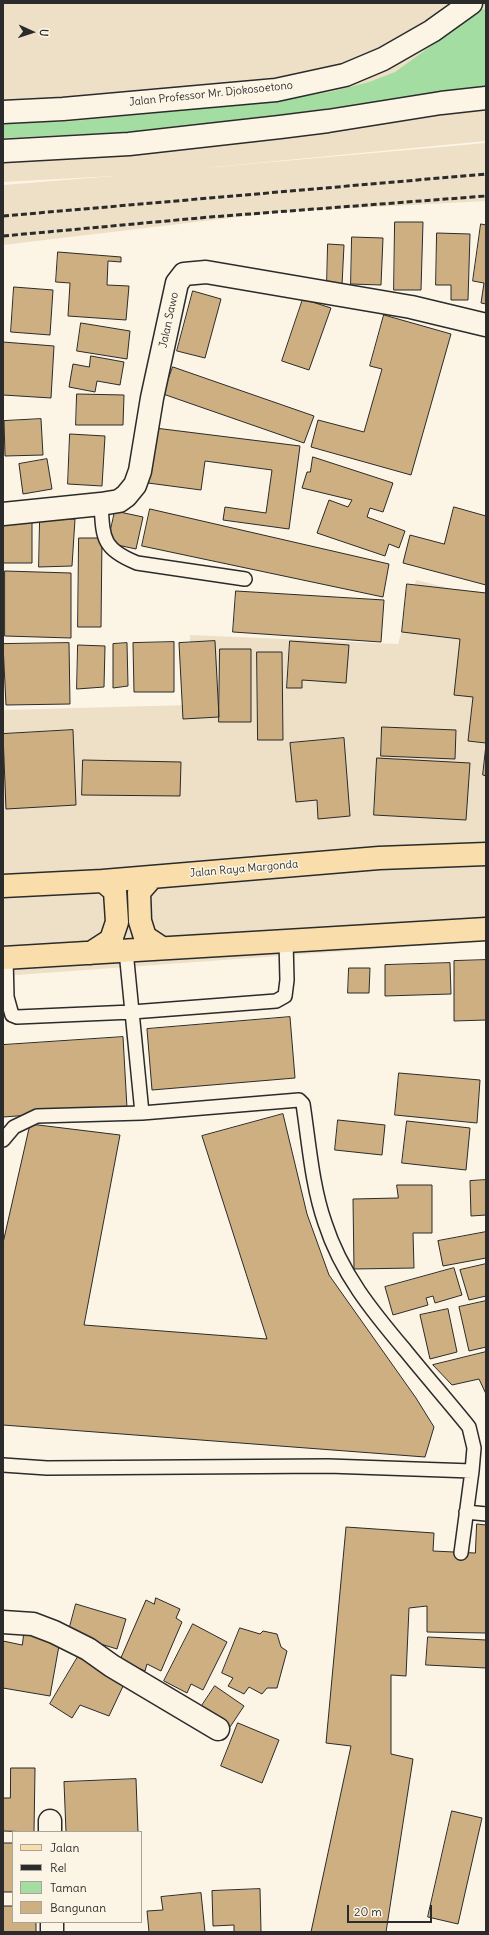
<!DOCTYPE html>
<html>
<head>
<meta charset="utf-8">
<style>
  body { margin:0 }
  #map { position:relative; width:489px; height:1935px; overflow:hidden; background:#fcf5e5; font-family:Delius,sans-serif }
  canvas { display:block }
  .frame { position:absolute; inset:0; border:4px solid #2b2b2b; pointer-events:none }
  .legend { position:absolute; left:12px; top:1831px; width:130px; height:92px; box-sizing:border-box; background:#fcf5e5; border:1px solid #a8a49b; margin:0; padding:5px 7px; list-style:none; font-size:12px; color:#2b2b2b }
  .legend li { display:flex; align-items:center; gap:8px; height:20px }
  .legend b { width:20px; border:1px solid #a8a49b }
  .north { position:absolute; left:12px; top:12px; width:40px; height:40px; -webkit-text-stroke:3px #fcf5e5; paint-order:stroke; rotate:93deg; font-size:11px; font-weight:700; line-height:16px; text-align:center; color:#2b2b2b }
  .north::after { content:''; display:block; margin:auto; width:14px; height:18px; background:#2b2b2b; clip-path:polygon(50% 0,100% 100%,50% 72%,0 100%) }
  .scale { position:absolute; left:347px; top:1905px; width:85px; height:18px; box-sizing:border-box; border:2px solid #2b2b2b; border-top:0; padding-left:5px; font-size:12px; line-height:14px; white-space:nowrap; color:#2b2b2b; -webkit-text-stroke:3px #fcf5e5; paint-order:stroke }
</style>
</head>
<body>
<div id="map">
<canvas width="489" height="1935"></canvas>
<div class="frame"></div>
<ul class="legend">
<li><b style="height:5px;background:#f9deab"></b>Jalan</li>
<li><b style="height:5px;background:#2b2b2b"></b>Rel</li>
<li><b style="height:11px;background:#a4dda2"></b>Taman</li>
<li><b style="height:11px;background:#ceaf82"></b>Bangunan</li>
</ul>
<div class="north">U</div>
<div class="scale">20 m</div>
</div>
<script>
const context = document.querySelector('canvas').getContext('2d');
context.lineJoin = 'round';
function fillPath(path, color) {
  context.fillStyle = color;
  context.fill(path, 'evenodd');
}
function stroke(path, color, width, dash) {
  context.strokeStyle = color;
  context.lineWidth = width;
  context.lineCap = dash ? 'butt' : 'round';
  context.setLineDash(dash || []);
  context.stroke(path);
}
function drawText(font, color, halo, rows, align = 'center') {
  context.font = font + ' Delius,sans-serif';
  context.lineWidth = 3;
  context.setLineDash([]);
  context.textBaseline = 'middle';
  context.strokeStyle = halo;
  context.fillStyle = color;
  for (const [text, x, y, turn = 0] of rows) {
    context.save();
    context.translate(x, y);
    context.rotate((+turn || 0) * Math.PI / 180);
    context.textAlign = isNaN(turn) ? turn : align;
    if (halo) context.strokeText(text, 0, 0);
    context.fillText(text, 0, 0);
    context.restore();
  }
}
fillPath(new Path2D(`
  M3,3h483v138l-293,28 293,-26v58l-206,11 -277,33v-60l111,-9 -111,6z
  M416,580l70,17v344l-483,35v-266l185,-5 2,-70 208,9z`), '#eee0c7');
fillPath(new Path2D(`
  M482,9l4,1v77l-206,28 -152,17 -125,6v-15l60,-1 215,-21 56,-10 35,-9 26,-10z`), '#a4dda2');
const building = new Path2D(`
  M395,222h28l-2,68h-27z
  M481,224l5,1v79l-5,-1 3,-20 -11,-2z
  M437,233l33,1 -2,66h-17v-15h-15z
  M352,237l31,1 -2,47 -30,-1z
  M328,244l16,1 -2,40 -15,-1z
  M58,252l63,5v5l-13,-1 -1,24 22,1 -3,34 -58,-4 2,-33 -14,-1z
  M14,287l39,3 -3,45 -39,-3z
  M193,291l28,8 -16,59 -28,-7z
  M303,299l28,9 -22,62 -27,-9z
  M384,315l67,19 -40,141 -100,-28 7,-27 46,12 18,-63 -12,-3z
  M81,323l49,8 -3,28 -50,-8z
  M3,342l51,4 -3,52 -48,-3z
  M91,356l33,6 -4,23 -23,-4 -2,11 -26,-5 4,-23 16,3z
  M173,367l141,49 -10,27 -141,-49z
  M77,394l47,1 -1,30h-47z
  M41,419l2,36 -38,1 -1,-35z
  M155,428l145,18 -11,83 -66,-9 2,-13 41,6 6,-43 -67,-9 -4,29 -53,-7z
  M70,434l35,2 -3,50 -34,-2z
  M313,457l80,26 -10,29 -13,-4 -3,9 38,14 -6,17 -10,-4 -4,12 -68,-23 12,-33 19,7 4,-7 -50,-12 5,-16h3z
  M47,459l5,30 -29,5 -4,-30z
  M454,507l32,9v69l-83,-22 7,-28 34,9z
  M150,509l239,55 -6,33 -241,-51z
  M115,511l28,6 -7,32 -28,-6z
  M32,518v45h-29v-43z
  M40,519h35l-3,47 -33,1z
  M79,538h23l-1,89h-23z
  M5,571l66,2v65l-66,-2z
  M407,584l79,9v150l-18,-2 5,-44 -19,-2 6,-56 -58,-7z
  M236,591l148,9 -3,42 -148,-10z
  M215,641l4,76 -36,2 -4,-76z
  M290,641l59,4 -3,38 -44,-3v8h-15z
  M174,642v50h-40l-1,-49z
  M69,643l1,61 -64,1 -3,-61z
  M127,643l1,43 -15,2v-44z
  M78,645l27,1 -1,41 -27,2z
  M220,649h31v73h-32z
  M257,652h25l1,88h-25z
  M382,727l74,3 -1,29 -74,-3z
  M73,730l3,75 -70,4 -3,-75z
  M344,738l6,78 -32,3 -1,-19 -21,2 -6,-59z
  M486,745v31l-3,-1z
  M377,758l93,5 -4,57 -92,-5z
  M83,760l98,2 -1,34 -98,-1z
  M486,960v60l-32,1v-60z
  M450,963l1,31 -66,2v-31z
  M349,968h21l-1,25h-21z
  M290,1017l5,61 -143,12 -5,-61z
  M123,1037l4,71 -124,9v-72z
  M399,1073l81,7 -3,43 -82,-8z
  M283,1114l24,100 22,61 87,123 18,29 -9,30 -422,-32v-182l27,-119 90,11 -36,190 183,14 -65,-203z
  M338,1120l47,5 -3,30 -47,-5z
  M407,1121l63,7 -4,42 -64,-7z
  M486,1180v35l-15,1 -1,-35z
  M397,1185h35v48h-19l1,35 -60,1 -1,-70 45,-1z
  M486,1232v26l-43,8 -5,-25z
  M486,1264v32l-17,4 -9,-30z
  M454,1268l8,27 -27,8 -2,-7 -7,2 2,7 -35,10 -8,-28z
  M486,1301v46l-17,4 -10,-44z
  M448,1309l9,43 -27,7 -10,-44z
  M486,1352v42l-7,-15 -27,6 -19,-20z
  M477,1524l9,1v108l-59,-1v-26l-18,2 -3,68 -15,-1v79l22,5 -27,173h-75l40,-186 -25,-3 20,-216 88,6 -1,18 42,2z
  M156,1598l24,11 -4,9 6,4 -21,49 -14,-7 -2,7 -25,-11 26,-60 8,4z
  M76,1604l50,15 -9,30 -49,-15z
  M193,1624l34,18 -24,48 -12,-6 -4,9 -23,-12z
  M240,1628l20,6 3,-3 14,3 4,13 6,4 -10,37h-10l-5,6 -13,-7 -5,7 -16,-8 5,-8 -11,-5z
  M24,1634l36,6 -10,56 -47,-8v-47l19,4z
  M428,1637l58,3v28l-60,-3z
  M79,1655l46,27 -16,34 -29,-11 -8,13 -22,-14z
  M215,1686l29,20 -14,21 -29,-20z
  M238,1723l41,17 -17,43 -41,-17z
  M11,1768h24l-1,64 -31,-1v-33h7z
  M136,1779l2,53h-72l-2,-50z
  M452,1811l30,7 -24,106 -30,-7z
  M3,1843h10v49h-10z
  M260,1889l1,43h-27v-7l-21,1 -1,-35z
  M201,1893l4,39h-56l-2,-21 16,-1 -2,-13z
  M3,1906h10v16h23v10h-33z`);
fillPath(building, '#ceaf82');
stroke(building, '#2b2b2b', 1);
const service = new Path2D(`
  M101,504c2,34 1,45 36,59l108,16
  M126,951l16,162
  M6,958l1,39 5,18 5,2 115,-5 144,-11 9,-5 2,-16 -1,-39
  M3,1140l11,-13 23,-11 105,-3 157,-13 4,4c6,39 9,82 22,119 16,50 47,88 80,127 21,26 43,51 64,77l5,21 -2,23 -144,-5 -281,2 -44,-3
  M466,1512l20,2
  M461,1553l11,-82`);
const minor = new Path2D(`
  M3,112l60,-3 213,-19 69,-15 38,-16 49,-28 39,-28
  M3,151l126,-7 151,-17 48,-6 113,-18 45,-5
  M3,514l98,-10 18,-3 7,-5 9,-11 5,-14 12,-73 25,-115 7,-9 22,-2 205,35 75,18
  M3,1622l30,2 21,8 34,17 24,17 106,63
  M50,1821v11
  M52,1922v10`);
const primary = new Path2D(`
  M152,877l-13,15 1,29 5,16 15,10
  M3,886l100,-5 276,-23 107,-4
  M91,953l20,-13 6,-18 -2,-31 -12,-10
  M3,958l483,-29`);
stroke(service, '#2b2b2b', 16);
stroke(minor, '#2b2b2b', 25);
stroke(primary, '#2b2b2b', 25);
stroke(service, '#fcf5e5', 13);
stroke(minor, '#fcf5e5', 22);
stroke(primary, '#f9deab', 22);
stroke(new Path2D(`
  M3,216l483,-42
  M3,236l207,-19 276,-21`), '#2b2b2b', 3, [6, 3]);
drawText('11px', '#2b2b2b', '#fcf5e5', [
  ["Jalan Professor Mr. Djokosoetono",211,94,-6],
  ["Jalan Sawo",169,320,-78],
  ["Jalan Raya Margonda",244,869,-5]
]);
</script>
</body>
</html>
